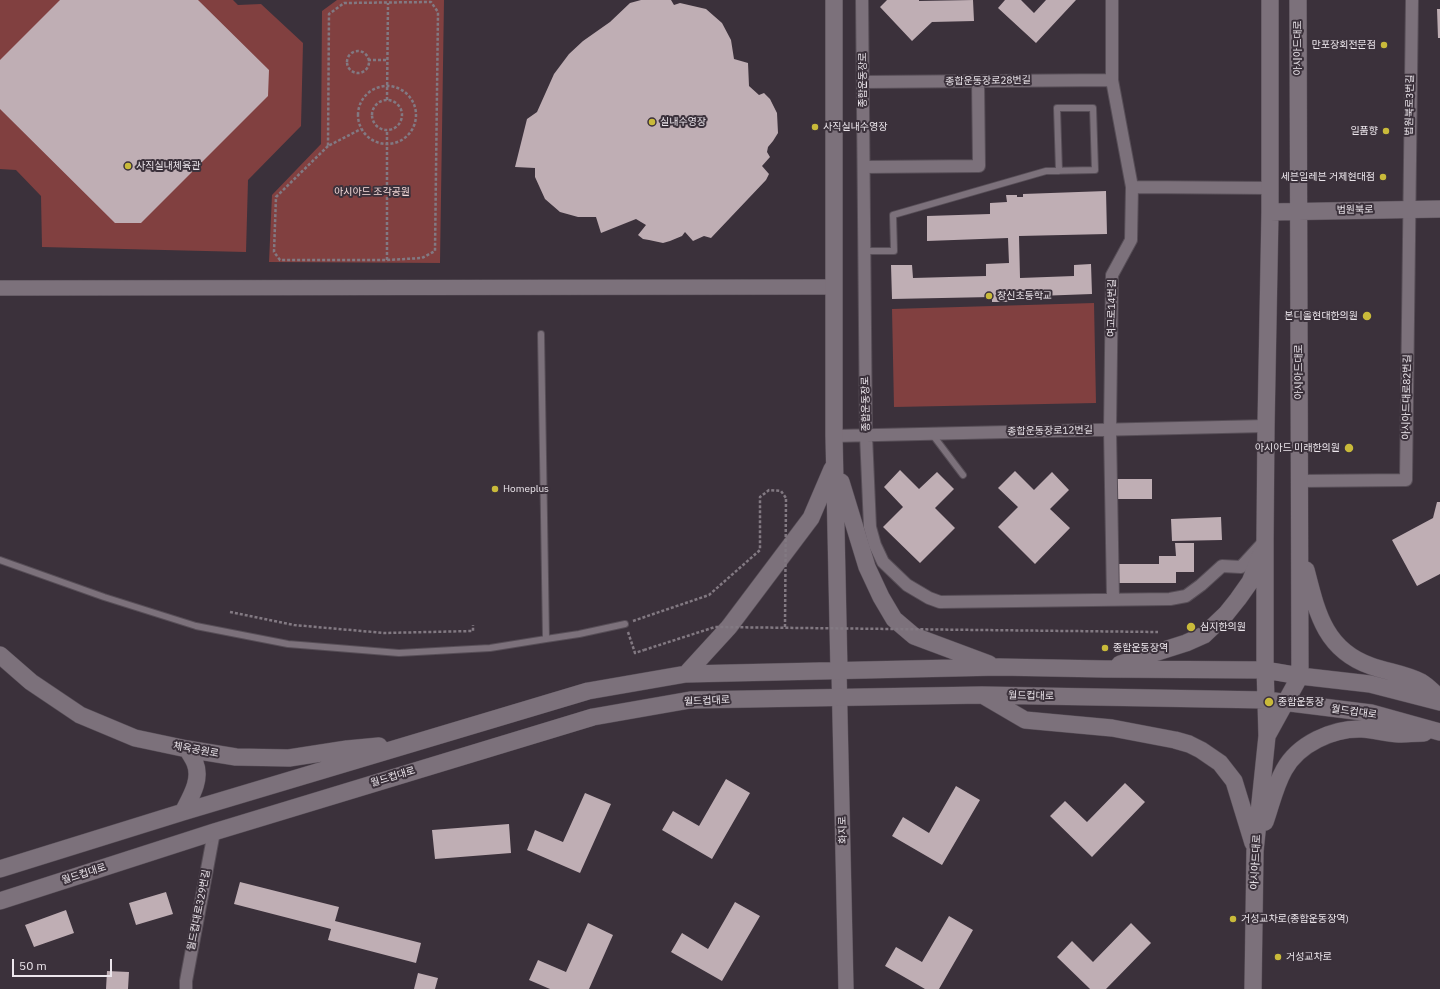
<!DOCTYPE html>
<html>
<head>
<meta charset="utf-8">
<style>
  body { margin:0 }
  #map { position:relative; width:1440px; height:989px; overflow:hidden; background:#3b313b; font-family:"IBM Plex Sans",sans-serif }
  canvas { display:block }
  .scale { position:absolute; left:12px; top:959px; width:100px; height:18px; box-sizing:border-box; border:2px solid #ece6ec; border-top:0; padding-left:5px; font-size:12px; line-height:14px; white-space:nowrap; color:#ece6ec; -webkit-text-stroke:3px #3b313b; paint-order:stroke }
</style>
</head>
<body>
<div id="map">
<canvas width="1440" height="989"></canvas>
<div class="scale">50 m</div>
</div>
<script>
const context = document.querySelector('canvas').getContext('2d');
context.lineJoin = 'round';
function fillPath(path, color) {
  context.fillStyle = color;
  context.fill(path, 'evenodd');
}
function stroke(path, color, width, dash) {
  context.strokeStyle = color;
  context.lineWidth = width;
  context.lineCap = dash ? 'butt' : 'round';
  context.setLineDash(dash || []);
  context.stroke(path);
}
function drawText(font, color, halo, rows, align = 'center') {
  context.font = font + ' "IBM Plex Sans","Noto Sans KR",sans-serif';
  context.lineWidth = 4;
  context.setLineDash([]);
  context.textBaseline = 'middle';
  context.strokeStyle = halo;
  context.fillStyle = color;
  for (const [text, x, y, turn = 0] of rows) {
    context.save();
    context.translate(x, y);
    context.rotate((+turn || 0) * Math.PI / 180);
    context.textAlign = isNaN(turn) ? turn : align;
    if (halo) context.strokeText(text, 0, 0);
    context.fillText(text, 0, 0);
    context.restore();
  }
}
fillPath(new Path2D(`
  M0,0h233l5,5 23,-1 42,39 -2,83 -53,54 -2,72 -204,-5 -1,-51 -25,-26 -16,-1z
  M337,0h107l-4,263 -171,-1 3,-67 49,-51 1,-133z
  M1094,303l2,100 -202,4 -2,-98z`), '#814040');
fillPath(new Path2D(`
  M60,0h138l71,70 -1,26 -127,127h-26l-115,-114v-49z
  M641,0h30l3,5 6,-2 26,6 16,14 9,17 3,19 14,4 1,23 10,9 5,-2 6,6 7,14 1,20 -5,8 -5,6 -1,5 3,5 -8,9 7,8 -3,6 -55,58 -7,-2 -11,5 -8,-9 -3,4 -12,5 -7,2 -14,-3 -6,-1 -5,-4 8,-10 -10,-6 -35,14 -5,-16h-18l-18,-5 -15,-13 -10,-22v-9l-20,-1 12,-48 10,-7 17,-38 15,-20 14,-13 27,-19 20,-19z
  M887,0h32v1l54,-1 1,21 -42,1 -20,19 -32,-34z
  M1005,0h16l13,13 12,-13h30l-40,43 -38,-35z
  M1437,9h3v29h-2z
  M1106,191l1,43 -88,2 1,42 54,-2v-11l17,-1 1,30 -81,3v5h-19v-5l-100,2 -1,-34h21l1,13 73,-2v-12l23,-1 -1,-25 -81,3v-25l63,-2v-11l17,-1 -1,-7h11v2h6v-3z
  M900,470l19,19 18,-17 17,17 -19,19 20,20 -35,35 -37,-36 20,-20 -19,-20z
  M1015,471l19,19 18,-18 17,18 -19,19 20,19 -35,36 -37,-37 20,-20 -20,-19z
  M1116,479h36v20h-36z
  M1437,502h3v72l-23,12 -25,-46 41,-22z
  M1221,517l1,23 -50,1 -1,-22z
  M1175,543h19v29h-18v11h-60v-19h43v-8h17z
  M726,779l24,14 -38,66 -50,-29 11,-19 26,15z
  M1125,783l20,19 -53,55 -42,-41 15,-15 22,21z
  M956,786l24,14 -38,65 -50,-29 11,-19 26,16z
  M585,793l26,11 -31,69 -53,-23 8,-20 28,12z
  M509,824l2,29 -76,6 -3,-29z
  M240,882l99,25 -4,14 86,22 -5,20 -88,-23 3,-11 -97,-25z
  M166,892l7,22 -37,11 -7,-22z
  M735,902l25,14 -38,65 -51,-29 11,-19 26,16z
  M66,910l8,23 -40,14 -9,-22z
  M949,916l24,14 -34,59h-14l-40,-23 11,-19 26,15z
  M588,923l25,12 -24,54h-39l-21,-9 9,-20 28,12z
  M1131,923l20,20 -45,46h-16l-33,-32 15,-16 21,21z
  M107,971l22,1 -1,17h-22z
  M418,973l20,5 -3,11h-21z`), '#bfaeb4');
const service = new Path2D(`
  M864,251h30l-1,-36 153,-44 49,-1 -2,-62h-36l2,63
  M932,434l31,41
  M0,560l104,37 92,29 92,18 111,9 91,-5 56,-9 -5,-305
  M546,639l33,-5 46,-10`);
const minor = new Path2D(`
  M862,0l4,435 4,92 5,18 8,17 24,23 22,13 11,4 230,-3 16,-3 15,-11 21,-19 19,1 21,-23
  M1112,0v80l20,107 -1,53 -19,35 -2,155 3,169
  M863,82l249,-2
  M864,167l115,-1 -1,-85
  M1132,187l138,1
  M834,436l432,-10
  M1300,481l106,-1 6,-480
  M186,989v-8l28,-149`);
const tertiary = new Path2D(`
  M0,288l833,-1
  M839,671l7,318`);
const secondary = new Path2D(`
  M834,0v436l5,235
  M1270,212l170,-3
  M841,482l26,85 14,30 13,22 20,17 75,28
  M1306,570c11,43 19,80 65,96 17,6 35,8 50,16 7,4 13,11 19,16
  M0,655l31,27 49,33 55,23 52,11 49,8 53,1 58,-9 32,-3
  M1120,664l66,-21 18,-8 22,-21 12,-15 12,-17 11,-28
  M686,674l43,-47 82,-109 21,-49
  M984,696l41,24 87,8 63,12 14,4 12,6 19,13 14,18 19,62
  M1267,736l33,-60 -2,-676
  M183,812c7,-14 19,-32 12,-49 -2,-5 -5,-9 -8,-14
  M1265,822c6,-17 10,-36 19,-52 14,-26 49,-42 78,-41 12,1 25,4 37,5 8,0 16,-1 25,-1
  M0,869l183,-57 405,-121 98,-17 313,-7 106,2 160,1 35,6 70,8 70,18
  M0,901l214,-69 379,-115 97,-17 292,-5 284,5 105,13 69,19
  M1253,989l2,-138 12,-115 -2,-70v-126l1,-114 4,-214v-212`);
stroke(service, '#574e57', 8);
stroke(minor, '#574e57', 14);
stroke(tertiary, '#574e57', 16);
stroke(secondary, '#574e57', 18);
stroke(new Path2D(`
  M347 62a11 11 0 1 1 22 0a11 11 0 1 1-22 0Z
  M368,60h20
  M358 115a29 29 0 1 1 58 0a29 29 0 1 1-58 0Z
  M387,100l1,-97
  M372 115a15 15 0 1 1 30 0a15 15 0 1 1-30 0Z
  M328,146l-52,51 -2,55 6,8h107l35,-2 13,-7 3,-239 -7,-10 -87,1 -15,11 -1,132 33,-17
  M387,260v-130
  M230,612l64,13 90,8 89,-2v-6
  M633,621l76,-26 51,-45v-53l9,-7 12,1 5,7
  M628,632l7,21 9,-3`), '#827982', 2.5, [3, 2]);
stroke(service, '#7c717b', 6);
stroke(minor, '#7c717b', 12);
stroke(tertiary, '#7c717b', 15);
stroke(secondary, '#7c717b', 17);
stroke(new Path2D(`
  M785,627l1,-129
  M644,650l71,-23 443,5`), '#827982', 2.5, [3, 2]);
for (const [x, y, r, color] of [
  [1384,45,4,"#c9ba3a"],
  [652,122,4,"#c9ba3a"],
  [815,127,4,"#c9ba3a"],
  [1386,131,4,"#c9ba3a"],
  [128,166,4,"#c9ba3a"],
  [1383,177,4,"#c9ba3a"],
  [989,296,4,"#c9ba3a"],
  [1367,316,5,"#c9ba3a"],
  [1349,448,5,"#c9ba3a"],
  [495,489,4,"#c9ba3a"],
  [1191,627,5,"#c9ba3a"],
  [1105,648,4,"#c9ba3a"],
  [1269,702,5,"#c9ba3a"],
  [1233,919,4,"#c9ba3a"],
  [1278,957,4,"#c9ba3a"]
]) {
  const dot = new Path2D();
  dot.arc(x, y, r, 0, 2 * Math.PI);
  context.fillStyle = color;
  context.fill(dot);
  stroke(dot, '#3b313b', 1.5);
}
drawText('10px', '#ece6ec', '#3b313b', [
  ["만포장회전문점",1376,45,"right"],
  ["실내수영장",660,122],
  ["사직실내수영장",823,127],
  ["일품향",1378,131,"right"],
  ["사직실내체육관",136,166],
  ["세븐일레븐 거제현대점",1375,177,"right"],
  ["창신초등학교",997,296],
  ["본디올현대한의원",1358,316,"right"],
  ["아시아드 미래한의원",1340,448,"right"],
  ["Homeplus",503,489],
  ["심지한의원",1200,627],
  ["종합운동장역",1113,648],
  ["종합운동장",1278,702],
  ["거성교차로(종합운동장역)",1241,919],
  ["거성교차로",1286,957]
], 'left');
drawText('10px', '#ece6ec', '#3b313b', [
  ["아시아드대로",1298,48,-90],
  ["종합운동장로",863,80,-90],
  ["종합운동장로28번길",988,81,-1],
  ["법원북로3번길",1410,105,-89],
  ["법원북로",1355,210,-1],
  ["여고로14번길",1112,308,-89],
  ["아시아드대로",1299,372,-90],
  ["아시아드대로82번길",1407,397,-89],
  ["종합운동장로",866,404,-91],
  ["종합운동장로12번길",1050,431,-1],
  ["월드컵대로",1031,696,1],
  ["월드컵대로",707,701,-3],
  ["월드컵대로",1354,712,8],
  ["체육공원로",196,750,10],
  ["월드컵대로",393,777,-17],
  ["화지로",843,830,-91],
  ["아시아드대로",1256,862,-87],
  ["월드컵대로",84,874,-18],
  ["월드컵대로329번길",199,910,-79]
]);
drawText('10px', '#f4dad9', '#3b313b', [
  ["아시아드 조각공원",372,192]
]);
</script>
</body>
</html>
